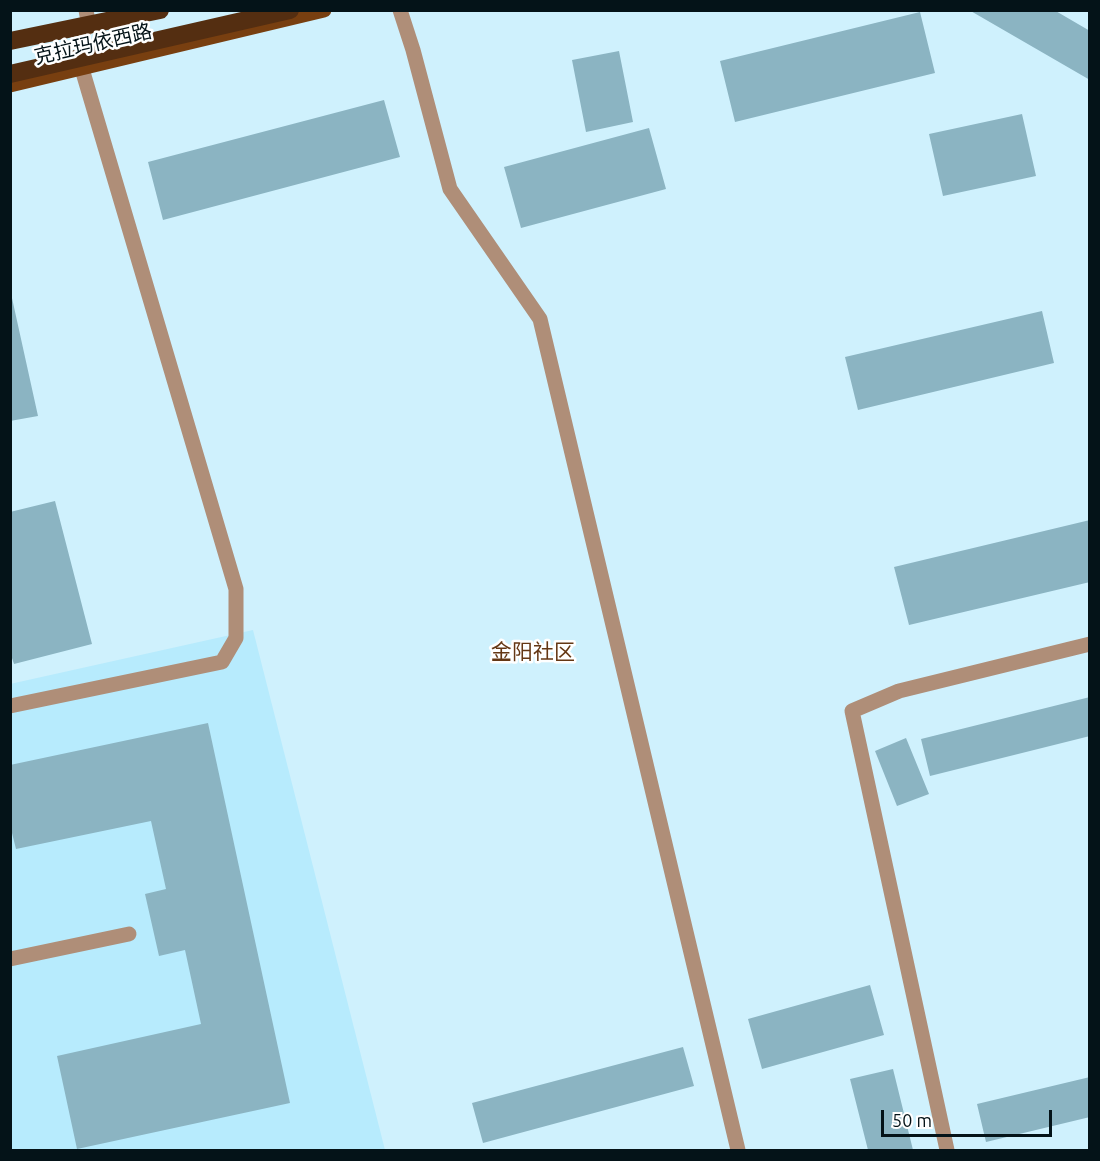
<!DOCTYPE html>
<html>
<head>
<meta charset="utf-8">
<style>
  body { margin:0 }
  #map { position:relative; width:1100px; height:1161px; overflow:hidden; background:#cff1fd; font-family:Ubuntu,sans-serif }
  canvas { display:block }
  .frame { position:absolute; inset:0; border:12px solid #041318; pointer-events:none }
  .scale { position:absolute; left:881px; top:1110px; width:171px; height:27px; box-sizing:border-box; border:3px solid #041318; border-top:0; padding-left:8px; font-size:18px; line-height:21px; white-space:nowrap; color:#041318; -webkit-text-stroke:4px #fff; paint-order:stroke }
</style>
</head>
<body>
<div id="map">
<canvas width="1100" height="1161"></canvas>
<div class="frame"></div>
<div class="scale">50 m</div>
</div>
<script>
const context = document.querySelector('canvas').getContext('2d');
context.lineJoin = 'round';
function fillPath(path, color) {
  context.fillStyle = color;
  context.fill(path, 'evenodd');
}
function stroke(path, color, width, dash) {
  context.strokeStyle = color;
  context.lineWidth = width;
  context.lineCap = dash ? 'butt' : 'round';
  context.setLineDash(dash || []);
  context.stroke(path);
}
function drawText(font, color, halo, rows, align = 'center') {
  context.font = font + ' Ubuntu,"Noto Sans SC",sans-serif';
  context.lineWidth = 5;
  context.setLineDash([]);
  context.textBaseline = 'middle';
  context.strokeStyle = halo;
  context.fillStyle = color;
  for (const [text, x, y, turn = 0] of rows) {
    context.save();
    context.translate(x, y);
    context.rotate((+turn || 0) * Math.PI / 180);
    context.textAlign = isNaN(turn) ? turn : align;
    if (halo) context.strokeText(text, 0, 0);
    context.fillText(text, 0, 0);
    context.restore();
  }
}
fillPath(new Path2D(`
  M253,630l132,520h-374l-1,-466z`), '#b7ebfd');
fillPath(new Path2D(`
  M969,10h85l36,21v49z
  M920,12l15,61 -200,49 -15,-61z
  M619,51l14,71 -47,10 -14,-72z
  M384,100l16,57 -237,63 -15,-58z
  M1022,114l14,62 -93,20 -14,-62z
  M649,128l17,61 -145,39 -17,-61z
  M10,289l28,127 -28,5z
  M1042,311l12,52 -196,47 -13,-53z
  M55,501l37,143 -78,20 -4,-12v-140z
  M1090,520v62l-181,43 -15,-58z
  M1090,697v39l-160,40 -9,-37z
  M208,723l82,380 -213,46 -20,-93 144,-32 -16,-74 -26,6 -14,-62 21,-5 -15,-68 -135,28 -6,-24v-60z
  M906,738l23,56 -32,12 -22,-55z
  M870,985l14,50 -122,34 -14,-50z
  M683,1047l11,39 -211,57 -11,-40z
  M893,1069l20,81h-45l-18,-71z
  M1090,1077v40l-104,25 -9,-38z`), '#8bb4c2');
stroke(new Path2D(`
  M86,10l3,17
  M400,10l13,40 37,139 90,130 198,831
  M10,706l212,-44 14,-24v-49l-154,-520
  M10,959l119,-25
  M947,1150l-95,-439 47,-20 191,-47`), '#af8e78', 15);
stroke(new Path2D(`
  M10,85l314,-75`), '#783f10', 15);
stroke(new Path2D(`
  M10,74l280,-64`), '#542e11', 18);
stroke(new Path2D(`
  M10,41l150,-31`), '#542e11', 18);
drawText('20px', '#041318', '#fff', [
  ["克拉玛依西路",93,44,-13]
]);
drawText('21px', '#643714', '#fff', [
  ["金阳社区",533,652]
]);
</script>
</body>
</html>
